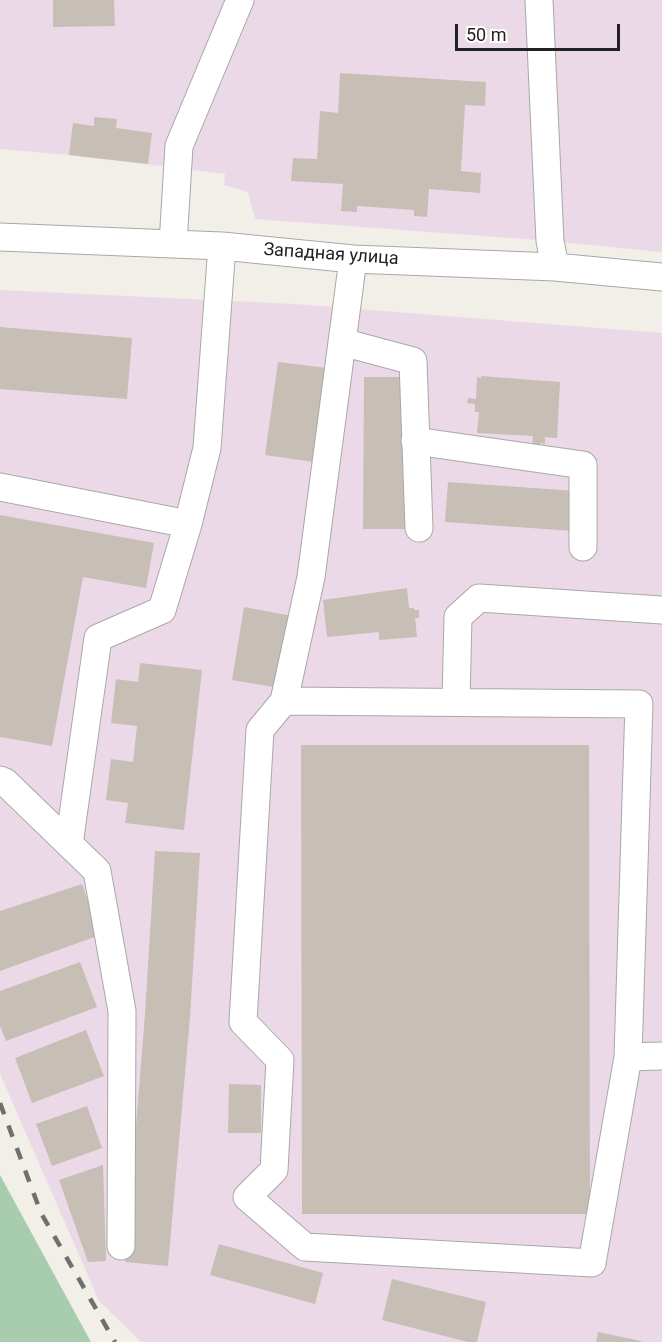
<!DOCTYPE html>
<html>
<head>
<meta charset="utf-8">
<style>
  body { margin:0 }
  #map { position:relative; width:662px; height:1342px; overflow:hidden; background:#f2efe8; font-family:Roboto,sans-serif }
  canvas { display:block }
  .scale { position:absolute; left:455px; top:24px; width:165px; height:27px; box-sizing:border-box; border:3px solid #212121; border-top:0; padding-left:8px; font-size:18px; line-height:21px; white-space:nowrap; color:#212121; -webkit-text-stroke:4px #fff; paint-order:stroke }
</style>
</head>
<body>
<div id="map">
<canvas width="662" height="1342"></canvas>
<div class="scale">50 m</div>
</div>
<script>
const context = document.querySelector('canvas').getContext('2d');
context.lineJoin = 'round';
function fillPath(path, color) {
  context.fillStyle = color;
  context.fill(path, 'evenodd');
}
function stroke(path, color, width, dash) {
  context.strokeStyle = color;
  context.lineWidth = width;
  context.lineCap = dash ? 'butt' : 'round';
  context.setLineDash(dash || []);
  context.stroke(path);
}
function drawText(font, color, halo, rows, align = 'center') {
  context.font = font + ' Roboto,sans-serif';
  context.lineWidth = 6;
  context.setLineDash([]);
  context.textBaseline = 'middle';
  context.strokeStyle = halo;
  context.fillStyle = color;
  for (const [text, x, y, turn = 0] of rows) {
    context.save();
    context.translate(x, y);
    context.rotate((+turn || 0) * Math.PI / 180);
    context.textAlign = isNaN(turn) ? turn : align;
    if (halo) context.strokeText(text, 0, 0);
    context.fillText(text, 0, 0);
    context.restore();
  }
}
fillPath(new Path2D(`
  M0,0h662v252l-112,-11 -295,-22 -7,-27 -24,-7 1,-11 -156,-19 -69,-6z
  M0,290l295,14 367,29v1009h-521l-42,-41 -99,-227z`), '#ecd9e8');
fillPath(new Path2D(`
  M0,1175l91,167h-91z`), '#a7cdae');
fillPath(new Path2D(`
  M53,0h61l1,26 -62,1z
  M340,73l146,9 -1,24 -20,-1 -4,66 20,2 -1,20 -51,-4 -2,28 -13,-1v-6l-57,-4v6l-16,-1 2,-27 -52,-3 2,-23 24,1 3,-48 18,2z
  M94,117l23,2 -1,9 36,5 -4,31 -79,-9 4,-32 21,3z
  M0,327l132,11 -5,61 -127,-10z
  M278,362l49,6 -13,94 -49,-7z
  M481,376l79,6 -3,56 -16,-1 4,1v6l-5,-1v3l-8,-1 1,-9 -56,-3 2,-21h-4v-8l-8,-1 1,-5 8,1 1,-22 4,1z
  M364,377h46l-1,152h-46z
  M448,482l128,9 -3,40 -128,-9z
  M0,515l154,28 -8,45 -63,-11 -31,169 -52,-9z
  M407,588l2,20h5v2h5v8h-4l2,19 -38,3v-8l-52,5 -4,-37z
  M244,607l48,9 -13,72 -47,-8z
  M140,663l62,7 -18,160 -59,-7 3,-20 -22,-3 5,-41 22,3 4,-36 -26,-3 5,-44 22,3z
  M301,745h288l1,469h-288z
  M155,851l45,2 -10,164 -22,249 -43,-4 20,-248z
  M82,884l18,51 -100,36v-60z
  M80,962l17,45 -91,34 -6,-15v-35z
  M86,1030l18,46 -72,27 -17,-45z
  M229,1084l32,1v48h-33z
  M87,1106l15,42 -50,18 -16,-42z
  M103,1165l3,96 -18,1 -29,-82z
  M219,1244l104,29 -8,31 -105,-29z
  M392,1279l94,23 -9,40h-9l-86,-22z
  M598,1332l43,9v1h-45z`), '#c7beb6');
const minor = new Path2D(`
  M539,0l11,241 5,26
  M0,237l222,9 131,13 202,8 107,10
  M173,244l6,-98 61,-146
  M342,342l71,19 6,167
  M415,441l168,24v82
  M0,487l188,37 19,-76 15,-202
  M284,701l355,3 -11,353 -36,206 -287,-16 -58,-50 27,-27 6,-110 -37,-38 17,-292 24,-29 27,-124 42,-318
  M456,702l2,-85 21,-19 183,12
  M0,780l5,2 92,89 25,140 -1,235
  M69,844l29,-206 64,-28 26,-86
  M628,1057l34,-1`);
stroke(minor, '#a8a8a8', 29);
stroke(minor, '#fff', 27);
stroke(new Path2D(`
  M0,1103l41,110 74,129`), '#6f6f6f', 4.5, [12, 12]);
drawText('18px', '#212121', '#fff', [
  ["Западная улица",331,255,4]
]);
</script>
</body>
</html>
